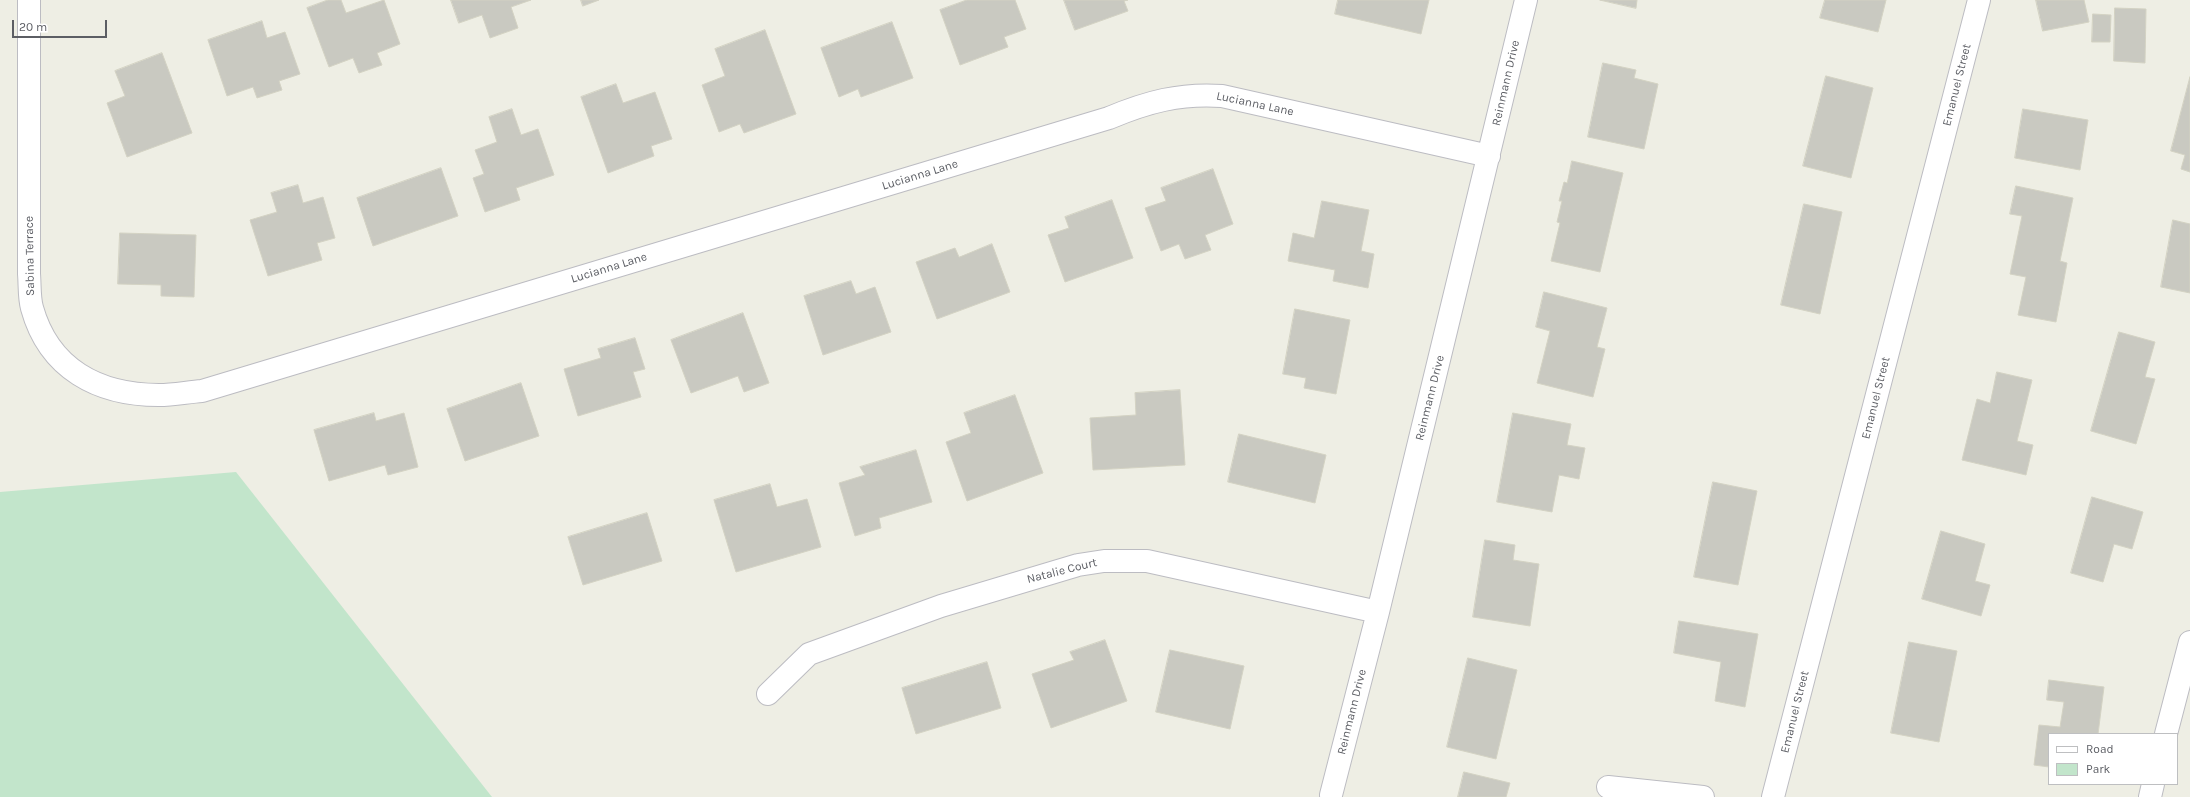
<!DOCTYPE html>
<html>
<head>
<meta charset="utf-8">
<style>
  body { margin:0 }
  #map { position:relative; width:2190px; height:797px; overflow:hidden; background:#eeeee4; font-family:Karla,sans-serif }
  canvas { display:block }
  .legend { position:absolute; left:2048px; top:733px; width:130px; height:52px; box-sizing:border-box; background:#fff; border:1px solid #bebfc1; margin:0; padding:5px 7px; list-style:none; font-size:12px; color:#5c5e64 }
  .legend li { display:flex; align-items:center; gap:8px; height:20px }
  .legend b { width:20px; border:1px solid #bebfc1 }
  .scale { position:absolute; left:12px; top:20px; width:95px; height:18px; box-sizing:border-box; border:2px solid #5c5e64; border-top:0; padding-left:5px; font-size:12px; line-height:14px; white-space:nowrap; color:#5c5e64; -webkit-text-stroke:3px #fff; paint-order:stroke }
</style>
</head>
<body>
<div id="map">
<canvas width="2190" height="797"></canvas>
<ul class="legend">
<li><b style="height:5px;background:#fff"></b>Road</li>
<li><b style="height:11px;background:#c2e5cb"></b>Park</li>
</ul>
<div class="scale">20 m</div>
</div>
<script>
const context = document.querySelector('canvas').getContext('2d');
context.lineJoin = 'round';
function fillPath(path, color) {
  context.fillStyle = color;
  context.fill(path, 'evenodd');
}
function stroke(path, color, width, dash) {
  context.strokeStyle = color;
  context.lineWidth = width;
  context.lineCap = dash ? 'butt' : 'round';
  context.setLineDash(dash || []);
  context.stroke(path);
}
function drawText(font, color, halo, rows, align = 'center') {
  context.font = font + ' Karla,sans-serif';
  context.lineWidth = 4;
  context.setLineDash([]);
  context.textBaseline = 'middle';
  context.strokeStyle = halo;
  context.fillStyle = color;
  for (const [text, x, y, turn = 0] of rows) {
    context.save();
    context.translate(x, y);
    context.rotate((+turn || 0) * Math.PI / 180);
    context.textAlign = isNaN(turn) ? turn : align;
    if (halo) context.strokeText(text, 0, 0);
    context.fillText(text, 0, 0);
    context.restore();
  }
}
fillPath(new Path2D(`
  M236,472l256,325h-492v-305z`), '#c2e5cb');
const building = new Path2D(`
  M328,0h13l5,13 38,-13 16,44 -23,9 5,12 -23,8 -6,-15 -24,9 -22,-59z
  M451,0h80l-20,7 7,21 -28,10 -8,-23 -23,8z
  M581,0h18l-16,6z
  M967,0h48l11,29 -22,8 4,10 -48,18 -20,-55z
  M1064,0h64l-4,1 4,10 -53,19z
  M1338,0h91l-8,34 -86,-20z
  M1600,0h37l-1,8z
  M1825,0h61l-8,32 -58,-14z
  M2036,0h48l5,22 -46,9z
  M2115,8l31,1 -1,54 -31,-2z
  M2093,14l18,1 -1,27h-18z
  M262,21l5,17 18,-6 15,42 -21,7 3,9 -25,8 -4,-11 -26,9 -19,-56z
  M892,22l21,56 -52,19 -3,-8 -19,8 -18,-49z
  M765,30l31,84 -52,19 -4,-9 -21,8 -17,-47 23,-9 -10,-27z
  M162,53l30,80 -65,24 -20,-54 18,-7 -10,-25z
  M1603,63l33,7 -2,8 24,6 -14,65 -56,-12z
  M1826,76l47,12 -22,90 -48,-12z
  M2190,77v95l-9,-3 4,-14 -14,-4z
  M616,84l7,19 32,-11 17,47 -21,7 3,10 -46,17 -27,-76z
  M512,109l9,26 17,-6 16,46 -38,13 4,12 -35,12 -12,-34 11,-4 -9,-24 22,-8 -8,-25z
  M2023,109l65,11 -8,50 -65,-12z
  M1572,161l51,12 -23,99 -49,-11 9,-38 -3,-1 5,-21h-3l5,-19 3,1z
  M441,168l17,48 -85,30 -16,-48z
  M1213,169l20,55 -28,11 6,15 -26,9 -6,-15 -18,7 -16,-43 21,-7 -5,-13z
  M298,185l5,18 20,-6 12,41 -18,5 5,17 -54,16 -18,-56 27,-8 -6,-19z
  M2016,186l57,12 -13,63 7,2 -11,59 -38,-7 8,-38 -16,-3 12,-58 -12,-2z
  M1112,200l21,58 -68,24 -17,-47 21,-7 -4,-11z
  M1322,201l47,9 -8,41 13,3 -6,34 -35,-7 2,-11 -47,-9 5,-28 21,5z
  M1804,204l38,8 -22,102 -39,-9z
  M2173,220l17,4v69l-29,-6z
  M120,233l76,2 -2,62 -33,-1v-11l-43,-1z
  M992,244l18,48 -73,27 -21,-57 39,-14 4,9z
  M851,281l5,13 19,-7 16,45 -68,23 -19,-59z
  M1544,292l63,16 -10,39 8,2 -12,48 -56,-14 13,-52 -14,-4z
  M1295,309l55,11 -14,74 -32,-6 2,-10 -23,-4z
  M743,313l26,70 -25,9 -6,-16 -47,17 -20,-53z
  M2119,332l36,10 -10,35 10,2 -19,65 -45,-13z
  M635,338l10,31 -12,3 8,25 -63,19 -14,-47 37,-11 -3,-9z
  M1997,372l35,8 -15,61 16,4 -7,30 -64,-15 15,-61 13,4z
  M521,383l18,53 -74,25 -18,-52z
  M1180,390l5,75 -92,5 -3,-52 46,-3 -1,-22z
  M1015,395l28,78 -76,28 -21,-59 25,-9 -7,-20z
  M374,413l2,8 28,-8 14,54 -30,8 -3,-10 -56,16 -15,-51z
  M1513,413l58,11 -4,21 18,3 -6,31 -20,-4 -7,37 -55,-10z
  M1239,434l87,21 -11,48 -87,-21z
  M916,450l16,52 -53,16 2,10 -26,8 -16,-53 26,-8 -5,-8z
  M1713,482l44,9 -19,94 -44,-8z
  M770,484l7,23 30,-8 14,48 -85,25 -22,-72z
  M2092,497l51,15 -11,37 -18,-5 -11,38 -32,-9z
  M647,513l15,48 -79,24 -15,-48z
  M1941,531l44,13 -10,37 15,4 -9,31 -59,-17z
  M1485,540l30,5 -2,15 26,4 -9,62 -57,-9z
  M1679,621l79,13 -13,73 -30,-6 6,-39 -47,-9z
  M1105,640l22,61 -76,27 -19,-54 42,-14 -4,-8z
  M1909,642l48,9 -18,91 -48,-9z
  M1170,650l74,16 -14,63 -74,-17z
  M1468,658l49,12 -21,89 -49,-12z
  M987,662l14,46 -85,26 -14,-46z
  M2049,680l55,7 -6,47h-49v33l-15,-2 5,-40 21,2 4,-25 -17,-2z
  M1464,772l46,11 -4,14h-48z`);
fillPath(building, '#c9c9c1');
stroke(building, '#d3d2c3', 1);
const minor = new Path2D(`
  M29,0v274c1,11 0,23 3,34 17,61 66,87 127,87 14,0 29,-3 43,-4l907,-273c38,-16 71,-25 113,-22l267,60
  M768,694l41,-40 132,-48 137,-41 26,-4h43l231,51
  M2166,734l24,-92
  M1608,787l95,10
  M1331,795l47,-183 148,-612
  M1773,797l206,-797
  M2150,797l3,-13`);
stroke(minor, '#bcbcc2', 24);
stroke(minor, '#fff', 22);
drawText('12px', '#5c5e64', '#fff', [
  ["Reinmann Drive",1506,83,-77],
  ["Emanuel Street",1957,85,-76],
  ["Lucianna Lane",1255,104,12],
  ["Lucianna Lane",920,175,-17],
  ["Sabina Terrace",30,256,-91],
  ["Lucianna Lane",609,268,-17],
  ["Reinmann Drive",1430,398,-76],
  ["Emanuel Street",1876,398,-76],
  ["Natalie Court",1062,571,-14],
  ["Reinmann Drive",1352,712,-76],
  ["Emanuel Street",1795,712,-76]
]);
</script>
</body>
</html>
